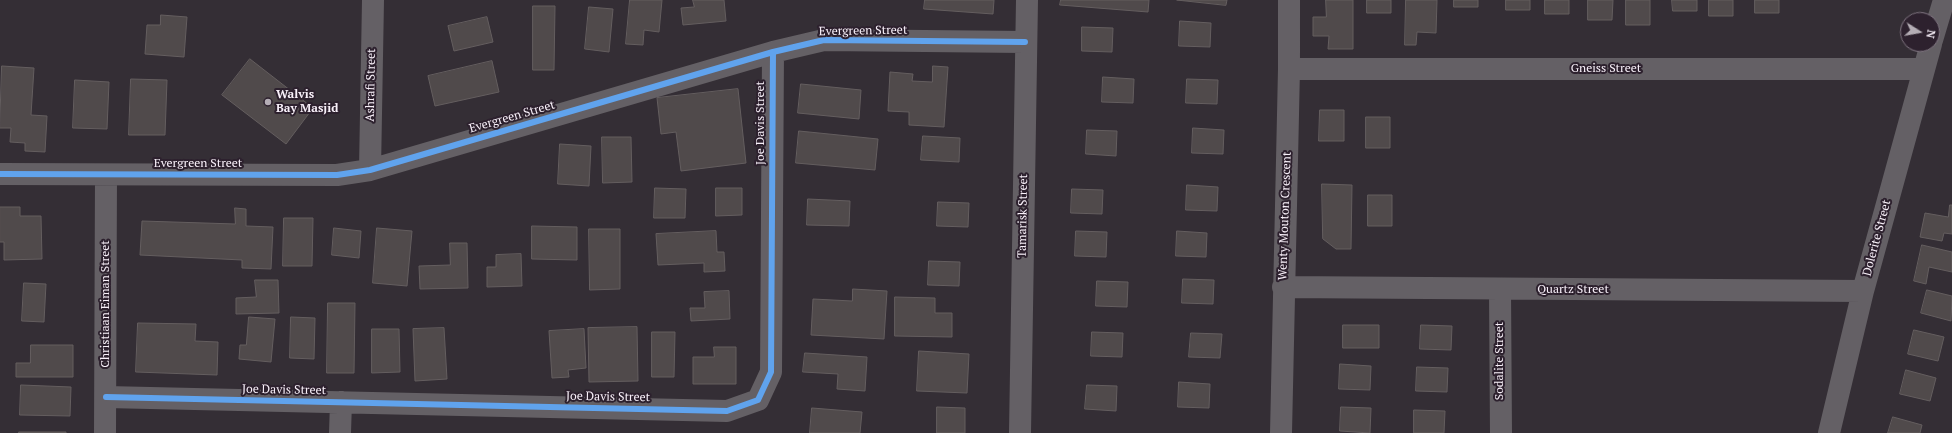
<!DOCTYPE html>
<html>
<head>
<meta charset="utf-8">
<style>
  body { margin:0 }
  #map { position:relative; width:1952px; height:433px; overflow:hidden; background:#342e35; font-family:"PT Serif",serif }
  canvas { display:block }
  .north { position:absolute; left:1900px; top:12px; width:40px; height:40px; box-sizing:border-box; background:#2d212e; border:1px solid #7f7480; border-radius:50%; rotate:101deg; font-size:11px; font-weight:700; line-height:16px; text-align:center; color:#f9f1fa }
  .north::after { content:''; display:block; margin:auto; width:14px; height:18px; background:#b4adb5; clip-path:polygon(50% 0,100% 100%,50% 72%,0 100%) }
</style>
</head>
<body>
<div id="map">
<canvas width="1952" height="433"></canvas>
<div class="north">N</div>
</div>
<script>
const context = document.querySelector('canvas').getContext('2d');
context.lineJoin = 'round';
function fillPath(path, color) {
  context.fillStyle = color;
  context.fill(path, 'evenodd');
}
function stroke(path, color, width, dash) {
  context.strokeStyle = color;
  context.lineWidth = width;
  context.lineCap = dash ? 'butt' : 'round';
  context.setLineDash(dash || []);
  context.stroke(path);
}
function drawText(font, color, halo, rows, align = 'center') {
  context.font = font + ' "PT Serif",serif';
  context.lineWidth = 4;
  context.setLineDash([]);
  context.textBaseline = 'middle';
  context.strokeStyle = halo;
  context.fillStyle = color;
  for (const [text, x, y, turn = 0] of rows) {
    context.save();
    context.translate(x, y);
    context.rotate((+turn || 0) * Math.PI / 180);
    context.textAlign = isNaN(turn) ? turn : align;
    if (halo) context.strokeText(text, 0, 0);
    context.fillText(text, 0, 0);
    context.restore();
  }
}
const building = new Path2D(`
  M630,0h32l-3,32 -15,-2 -1,15 -17,-1z
  M693,0h31l2,21 -43,4 -2,-17 13,-1z
  M925,0h69l-1,14 -69,-5z
  M1061,0h88l-1,12 -88,-7z
  M1177,0h50l-1,5z
  M1326,0h27v49h-25l1,-13h-16v-19h13z
  M1367,0h24v13h-24z
  M1406,0h31l-1,33 -19,-1 -1,13h-11z
  M1454,0h24v7h-24z
  M1506,0h24v10h-24z
  M1545,0h24v14h-24z
  M1588,0h25l-1,20h-24z
  M1626,0h24v25h-24z
  M1672,0h25v11h-24z
  M1709,0h24v16h-24z
  M1755,0h24v13h-24z
  M533,6h22l-1,64h-21z
  M589,7l24,2 -4,43 -24,-3z
  M161,15l26,2 -3,40 -39,-3 2,-29h13z
  M487,17l6,25 -39,9 -6,-25z
  M1180,21l31,2 -1,24 -31,-1z
  M1082,27l31,1 -1,24 -30,-1z
  M250,59l63,49 -27,36 -64,-49z
  M492,61l7,31 -64,14 -7,-30z
  M2,66l32,2 -3,47 16,1 -2,36 -20,-1v-8l-15,-1 1,-14h-11z
  M933,66l15,1 -4,60 -35,-2v-13l-21,-1 2,-39 23,2 -1,7 20,1z
  M1103,77l31,2 -1,24 -31,-1z
  M131,79l36,1 -2,55h-36z
  M1187,79l31,1 -1,24 -31,-1z
  M75,80l34,2 -2,47 -34,-1z
  M801,84l60,6 -2,29 -61,-6z
  M738,89l8,74 -65,8 -5,-39 -15,2 -4,-36z
  M1320,110h24v31h-25z
  M1366,117h24v31h-24z
  M1193,128l31,2 -1,24 -31,-1z
  M1087,130l30,1 -1,25 -30,-2z
  M799,131l79,8 -3,31 -79,-7z
  M923,136l37,2 -1,24 -38,-2z
  M602,137h29l1,45 -29,1z
  M560,144l31,2 -2,40 -31,-2z
  M1322,184l30,1 -1,64h-15l-13,-10z
  M1187,185l31,2 -1,24 -31,-1z
  M655,188l31,1 -1,29h-31z
  M716,188h26v27l-26,1z
  M1072,189l31,1 -1,24 -31,-1z
  M1368,195h24v31h-24z
  M808,199l42,2 -1,25 -42,-1z
  M938,202l31,1 -1,24 -31,-1z
  M1950,205h2v29l-8,-1 -2,8 -22,-4 5,-24 23,4z
  M0,207h20v9h21l1,43 -38,1v-18h-4z
  M235,208l11,1v17l27,1 -2,42 -29,-1v-8l-102,-5 2,-34 93,3z
  M284,218h29l-1,48h-29z
  M532,226l45,1v33l-45,-1z
  M334,228l27,3 -2,27 -27,-3z
  M377,228l35,3 -5,55 -34,-3z
  M589,229h31v60l-30,1z
  M716,231l1,21h7l1,19 -21,1v-9l-46,2 -2,-31z
  M1076,231l31,1 -1,25 -31,-1z
  M1177,231l30,2 -1,24 -30,-1z
  M450,243h17l1,45 -48,1 -1,-23 31,-1z
  M1922,245l30,7v20l-23,-5 -3,17 -12,-3z
  M521,254l1,32 -35,1v-20h9v-12z
  M929,261l31,1 -1,24 -31,-1z
  M1183,279l31,1 -1,24 -31,-1z
  M255,280h23l1,33 -43,1v-16l20,-1z
  M1097,281l31,1 -1,25 -31,-1z
  M24,283l22,1 -2,38 -22,-1z
  M853,289l34,2 -3,48 -73,-4 2,-36 39,2z
  M1927,290l25,6 -1,25 -30,-8z
  M729,291l1,28 -39,2 -1,-13h15l-1,-16z
  M895,297l40,1v15h17v24l-57,-1z
  M328,303h27l-1,70h-27z
  M249,317l26,2 -4,43 -32,-3 1,-14h6z
  M291,317l24,1 -1,41 -24,-1z
  M138,323l58,1 -1,17 23,1 -1,33 -81,-3z
  M1343,325h36v23h-36z
  M1421,325l31,1 -1,24 -31,-1z
  M637,327l1,54 -49,1 -1,-54z
  M444,328l3,51 -32,2 -2,-52z
  M372,329h27l1,43 -28,1z
  M584,329l2,39 -18,2 1,7 -17,1 -3,-47z
  M1914,330l30,7 -6,24 -30,-7z
  M652,332h23l-1,45h-22z
  M1092,332l31,1 -1,24 -31,-1z
  M1191,333l31,1 -2,24 -31,-1z
  M31,345h42v32h-57v-14h14z
  M714,347h22v37h-43v-27h21z
  M919,351l50,3 -2,39 -50,-2z
  M805,353l62,4 -2,34 -28,-2 1,-15 -35,-2z
  M1340,364l31,2 -1,24 -31,-1z
  M1417,367l31,1 -1,24 -31,-1z
  M1906,370l30,8 -6,23 -30,-7z
  M1179,382l31,2 -1,24 -31,-1z
  M21,385l50,2 -1,29 -50,-1z
  M1087,385l30,1 -1,25 -31,-2z
  M937,407l28,1v25h-28z
  M1341,407l30,1 -1,25 -30,-2z
  M812,408l50,4 -2,21h-50z
  M1414,410l31,1 -1,22h-30z
  M1893,417l29,8 -2,8h-32z
  M19,432h47v1h-47z`);
fillPath(building, '#504a4b');
stroke(building, '#645e5f', 1);
stroke(new Path2D(`
  M1932,40l12,-40
  M1289,69h634
  M370,170l3,-170
  M0,174l337,1 33,-5 403,-118 51,-12 201,2
  M1283,287l580,4
  M1500,290l1,143
  M106,397l621,14 31,-11 13,-28 2,-320
  M105,433l1,-257
  M340,433l1,-31
  M1020,433l7,-433
  M1281,433l8,-364v-69
  M1829,433l34,-142 68,-247`), '#646065', 22);
stroke(new Path2D(`
  M0,174l337,1 33,-5 403,-118 51,-12 201,2
  M106,397l621,14 31,-11 13,-28 2,-320`), '#60a3ed', 6);
for (const [x, y, r, color] of [
  [268,102,4,"#b4adb5"]
]) {
  const dot = new Path2D();
  dot.arc(x, y, r, 0, 2 * Math.PI);
  context.fillStyle = color;
  context.fill(dot);
  stroke(dot, '#2d212e', 1.5);
}
drawText('12px', '#f9f1fa', '#2d212e', [
  ["Evergreen Street",863,31,-1],
  ["Gneiss Street",1606,69],
  ["Ashrafi Street",371,85,-89],
  ["Evergreen Street",512,117,-16],
  ["Joe Davis Street",761,123,-90],
  ["Evergreen Street",198,164],
  ["Tamarisk Street",1023,216,-89],
  ["Wenty Mouton Crescent",1285,216,-88],
  ["Dolerite Street",1877,238,-75],
  ["Quartz Street",1573,290],
  ["Christiaan Eiman Street",106,304,-90],
  ["Sodalite Street",1500,361,-90],
  ["Joe Davis Street",284,390,1],
  ["Joe Davis Street",608,397,1]
]);
drawText('bold 12px', '#f9f1fa', '#2d212e', [
  ["Walvis",276,95],
  ["Bay Masjid",276,109]
], 'left');
</script>
</body>
</html>
